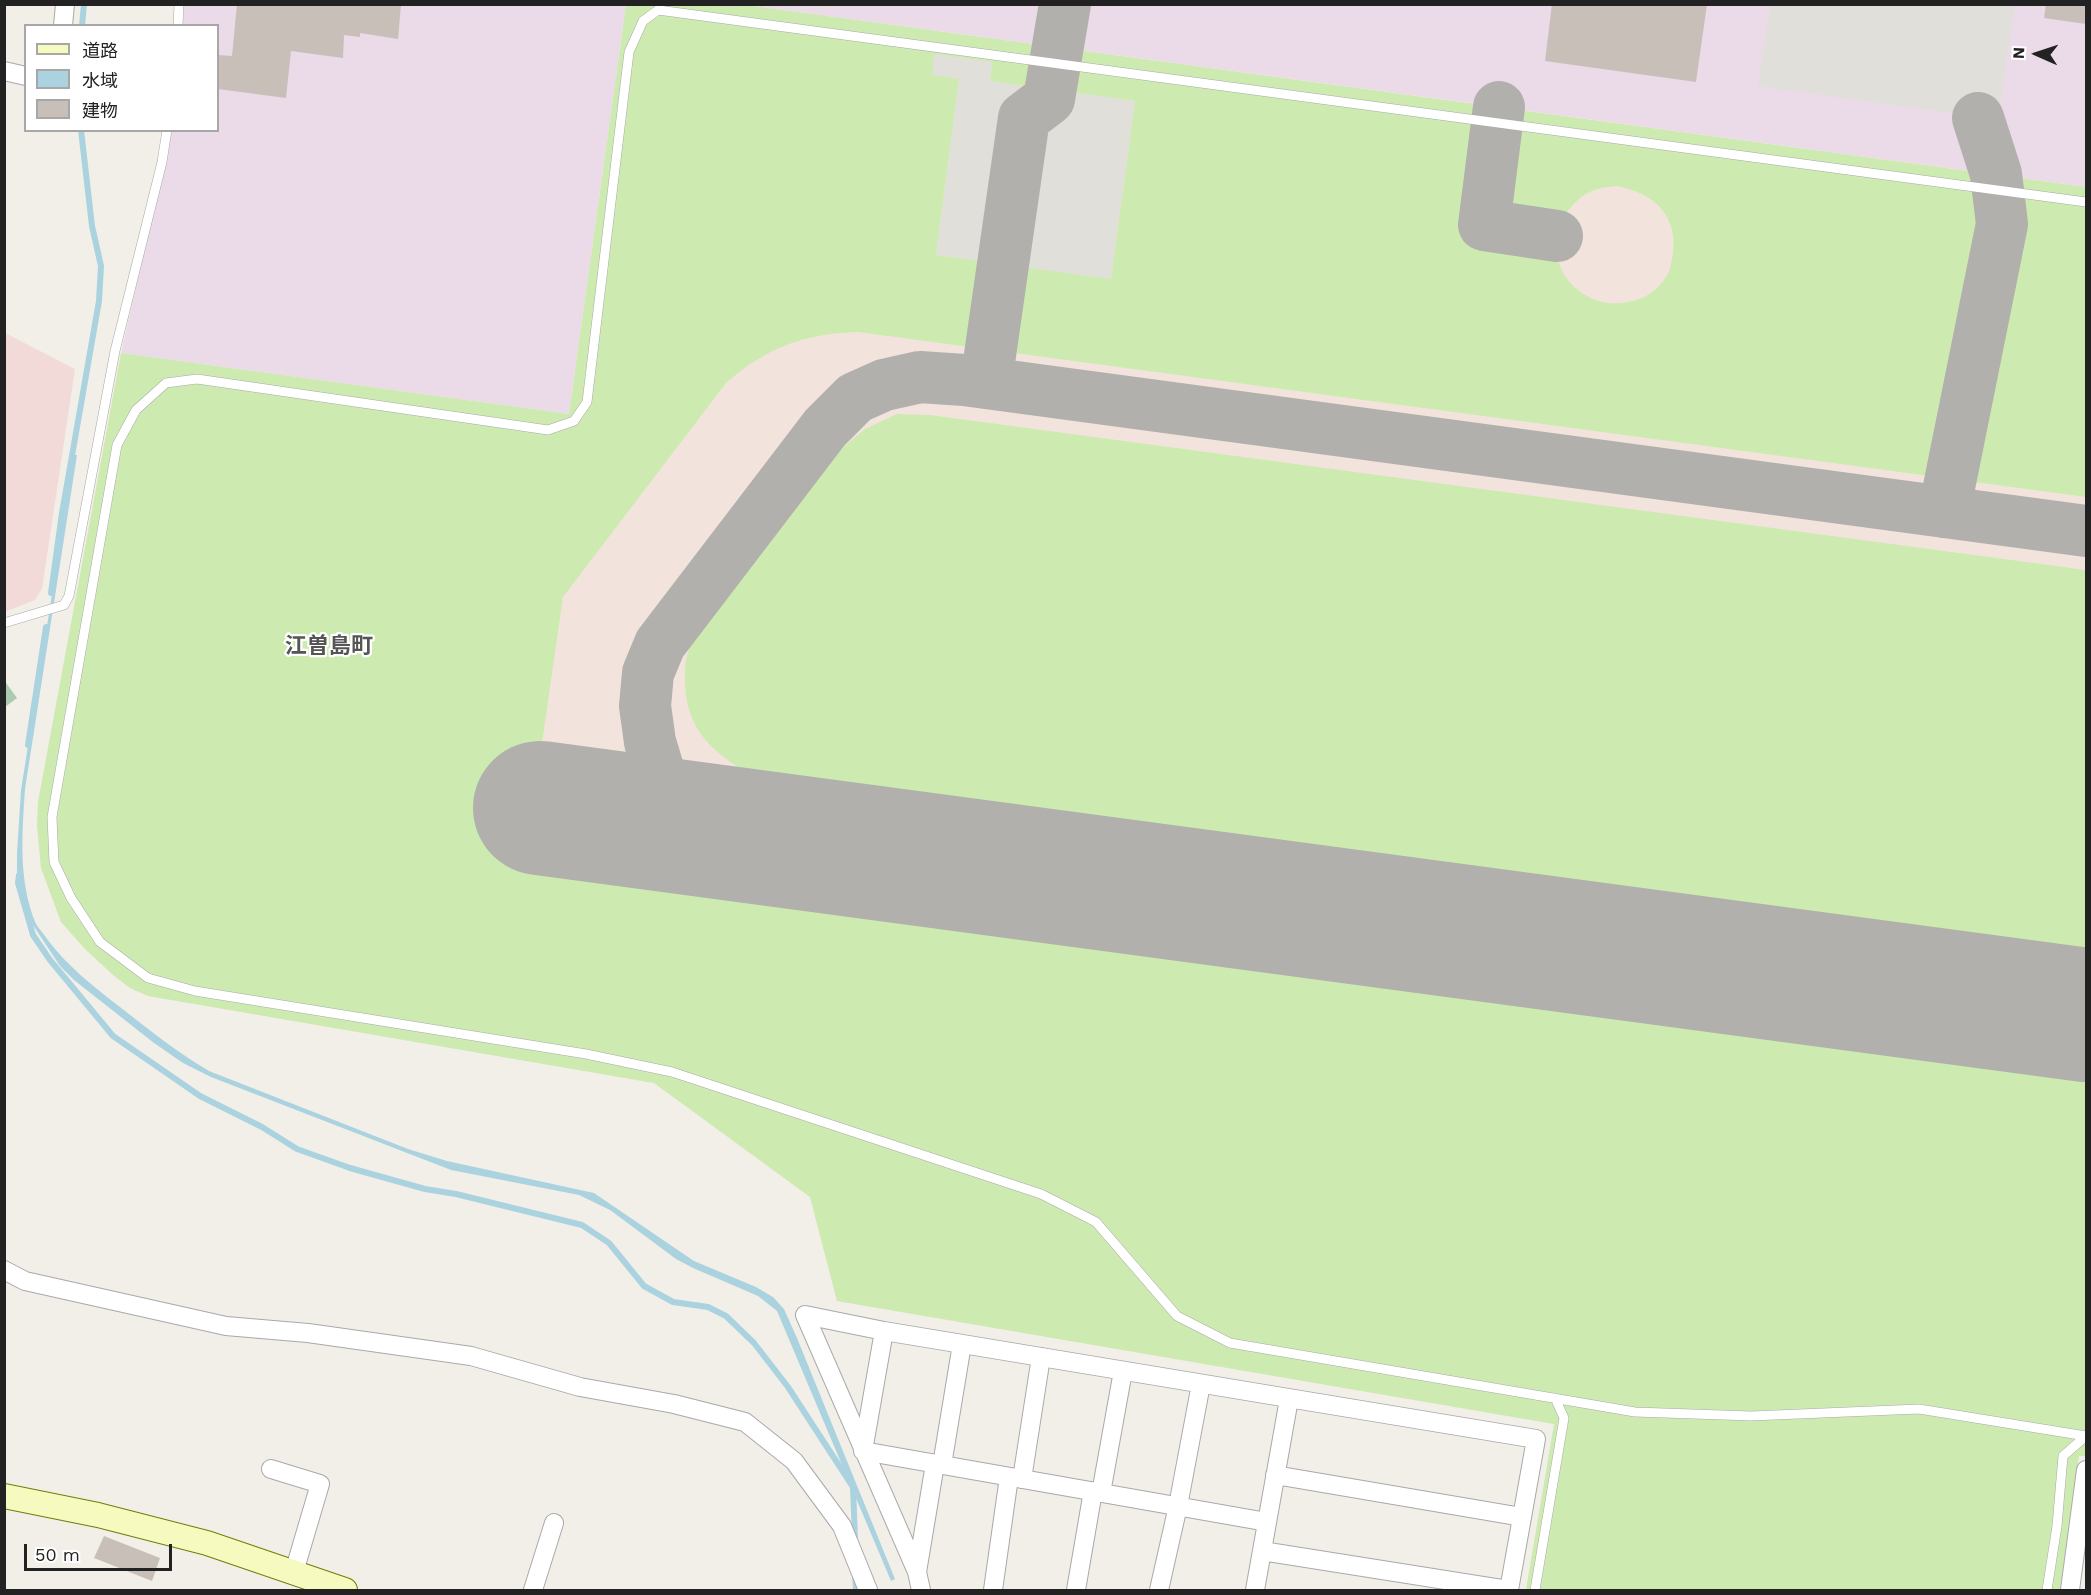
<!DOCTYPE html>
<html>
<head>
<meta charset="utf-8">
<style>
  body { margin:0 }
  #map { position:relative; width:2091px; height:1595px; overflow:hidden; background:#f2efe9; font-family:"Work Sans","Noto Sans JP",sans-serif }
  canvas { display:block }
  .frame { position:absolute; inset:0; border:6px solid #222; pointer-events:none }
  .legend { position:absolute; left:24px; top:24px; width:195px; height:108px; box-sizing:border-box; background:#fff; border:2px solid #a7a7a7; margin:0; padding:8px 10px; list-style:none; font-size:18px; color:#222 }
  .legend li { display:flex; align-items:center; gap:12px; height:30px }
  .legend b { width:30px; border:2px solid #a7a7a7 }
  .north { position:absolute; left:2007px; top:24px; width:60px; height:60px; -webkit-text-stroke:4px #fff; paint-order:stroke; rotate:273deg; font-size:16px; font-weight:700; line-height:24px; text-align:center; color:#222 }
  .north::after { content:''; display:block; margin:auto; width:21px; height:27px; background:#222; clip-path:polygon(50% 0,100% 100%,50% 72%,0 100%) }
  .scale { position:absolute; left:24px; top:1544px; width:148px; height:27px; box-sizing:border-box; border:3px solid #222; border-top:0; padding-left:8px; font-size:18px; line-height:21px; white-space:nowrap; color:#222; -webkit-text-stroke:4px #fff; paint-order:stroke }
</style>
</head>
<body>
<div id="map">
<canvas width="2091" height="1595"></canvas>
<div class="frame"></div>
<ul class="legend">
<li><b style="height:8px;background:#f7fabf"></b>道路</li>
<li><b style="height:16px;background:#aad3df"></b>水域</li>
<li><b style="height:16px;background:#c7bfb8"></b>建物</li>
</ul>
<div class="north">N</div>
<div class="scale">50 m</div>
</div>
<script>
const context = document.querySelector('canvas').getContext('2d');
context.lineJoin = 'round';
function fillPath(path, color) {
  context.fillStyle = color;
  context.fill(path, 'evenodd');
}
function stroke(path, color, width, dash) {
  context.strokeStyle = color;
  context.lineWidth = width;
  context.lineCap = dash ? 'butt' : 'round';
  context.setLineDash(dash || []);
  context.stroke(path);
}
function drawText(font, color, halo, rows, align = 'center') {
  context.font = font + ' "Work Sans","Noto Sans JP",sans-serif';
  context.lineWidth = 4.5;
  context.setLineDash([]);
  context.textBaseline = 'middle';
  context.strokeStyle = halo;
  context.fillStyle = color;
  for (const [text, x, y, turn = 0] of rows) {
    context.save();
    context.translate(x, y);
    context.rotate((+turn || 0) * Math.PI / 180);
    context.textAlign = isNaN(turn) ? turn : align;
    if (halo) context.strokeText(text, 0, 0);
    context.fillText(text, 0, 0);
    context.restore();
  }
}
fillPath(new Path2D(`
  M5,333l70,36 -33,220 -7,11 -30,12z`), '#f2dad9');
fillPath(new Path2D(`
  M184,5h442l-57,409 -448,-61 51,-222 46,-1v-104l-35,-1z
  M746,5h1340v182l-587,-80z`), '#ebdbe8');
fillPath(new Path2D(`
  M626,5h120l1340,182v1269h-7l-19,134h-534l28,-166 -717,-123 -27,-104 -156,-114 -506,-87 -18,-8 -45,-39 -24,-27 -20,-54 -4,-43 1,-23 83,-449 448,61z`), '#f3e3dd');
fillPath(new Path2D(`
  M1770,5h245l-17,115 -240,-34z
  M934,54l58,8 -2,19 145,20 -24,178 -175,-24 23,-175 -28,-5z`), '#e1dfda');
fillPath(new Path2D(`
  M626,5h120l1340,182v310l-1228,-165c-55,2 -90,15 -132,51l-163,214 -21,146 -15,130 1559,209v374h-7l-19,134h-534l28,-166 -717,-123 -27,-104 -156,-114 -506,-87 -18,-8 -17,-13 -28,-26 -24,-27 -20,-54 -4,-43 1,-23 83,-449 448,61zM934,54l58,8 -2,19 145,20 -24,178 -175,-24 23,-176 -27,-4zM1616,186c44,8 67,36 54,82 -4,13 -18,27 -31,31 -59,22 -110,-45 -67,-93 7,-8 16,-15 26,-17 6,-2 12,-2 18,-3z
  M897,414l33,1 1156,155v380l-1345,-181c-35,-22 -56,-46 -56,-89 0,-9 0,-19 3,-28 2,-8 9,-17 13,-24l140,-179 24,-20z`), '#cdebb0');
fillPath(new Path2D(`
  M4,680l13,18 -12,9h-1z`), '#aacbaf');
fillPath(new Path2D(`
  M74,455h3l-52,334c-3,46 -7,92 11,135 3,5 8,10 11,15 20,27 47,48 73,68 29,23 57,45 89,64l199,78 39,12 147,32 100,68 62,26 17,10 11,12 13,29 98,241 -4,2 -114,-270 -19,-15 -65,-28 -17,-9 -66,-49 -31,-15 -128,-25 -240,-93 -28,-14 -29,-20 -80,-63 -14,-14 -27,-41 -16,-49v-23l4,-63z`), '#aad3df');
stroke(new Path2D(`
  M82,26l2,-22
  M51,593l11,-80 37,-212 2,-35 -9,-40 -11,-96
  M28,745l18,-118
  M19,875l-1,8 15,52 17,25 63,76 87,60 62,31 35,22 53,19 75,21 31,5 126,31 27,18 35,43 29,16 35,5 18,9 28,27 34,44 65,100 2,52
  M855,1576l1,14`), '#aad3df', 6);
stroke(new Path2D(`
  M1499,107l-15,118 73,11
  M986,383l38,-265 25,-19 16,-95
  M1944,512l58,-288 -6,-50 -18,-56
  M691,828l-32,-56 -9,-30 -5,-36 3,-33 12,-29 165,-216 30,-30 29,-13 36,-8 44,3 1122,151`), '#b1b0ac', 52);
stroke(new Path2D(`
  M540,808l1546,207`), '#b1b0ac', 134);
fillPath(new Path2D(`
  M237,4h164l-3,35 -38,-6v4l-16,-2 -1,23 -52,-7 -5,47 -68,-9v-34l14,1z
  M1552,4h155l-11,78 -151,-21z
  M2046,4h40v20l-42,-6z
  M104,1536l56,22 -8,23 -58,-23z`), '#c7bfb8');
const lane = new Path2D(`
  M178,26l1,-22
  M2086,202l-1428,-192 -15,11 -14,31 -42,350 -13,19 -26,9 -351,-51 -31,4 -30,27 -19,35 -65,372 2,45 17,36 29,44 48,36 47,13 391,63 86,18 369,122 55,28 81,94 53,27 405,69 116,4 168,-7 167,27
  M4,623l60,-18 5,-9 46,-245 47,-189 5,-32
  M1535,1590l29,-172 -9,-20
  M2047,1590l10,-64 6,-70 23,-20`);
const street = new Path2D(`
  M63,26l2,-22
  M4,71l22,5
  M4,1270l21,11 201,45 82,7 163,23 109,31 94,17 71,18 49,39 48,65 26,64
  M884,1331l-21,120 404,71
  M942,1465l20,-121
  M271,1469l49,15 -26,88
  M1275,1475l247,42
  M1022,1479l19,-122
  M1101,1493l22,-122
  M1262,1551l246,39
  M917,1572l18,-108
  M533,1590l21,-67
  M921,1590l-4,-18 -112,-257 79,16 652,108 -27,151
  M993,1590l16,-113
  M1076,1590l17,-99
  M1159,1590l19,-84 23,-122
  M1255,1590l34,-191
  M2070,1590l16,-120`);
const secondary = new Path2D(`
  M4,1496l94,19 109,28 138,47`);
stroke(lane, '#a9a9a9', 10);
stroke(street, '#a9a9a9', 20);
stroke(secondary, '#707d05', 26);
stroke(lane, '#fff', 9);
stroke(street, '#fff', 18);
stroke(secondary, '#f7fabf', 24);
drawText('bold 22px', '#555', '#fff', [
  ["江曽島町",329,647]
]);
</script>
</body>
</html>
